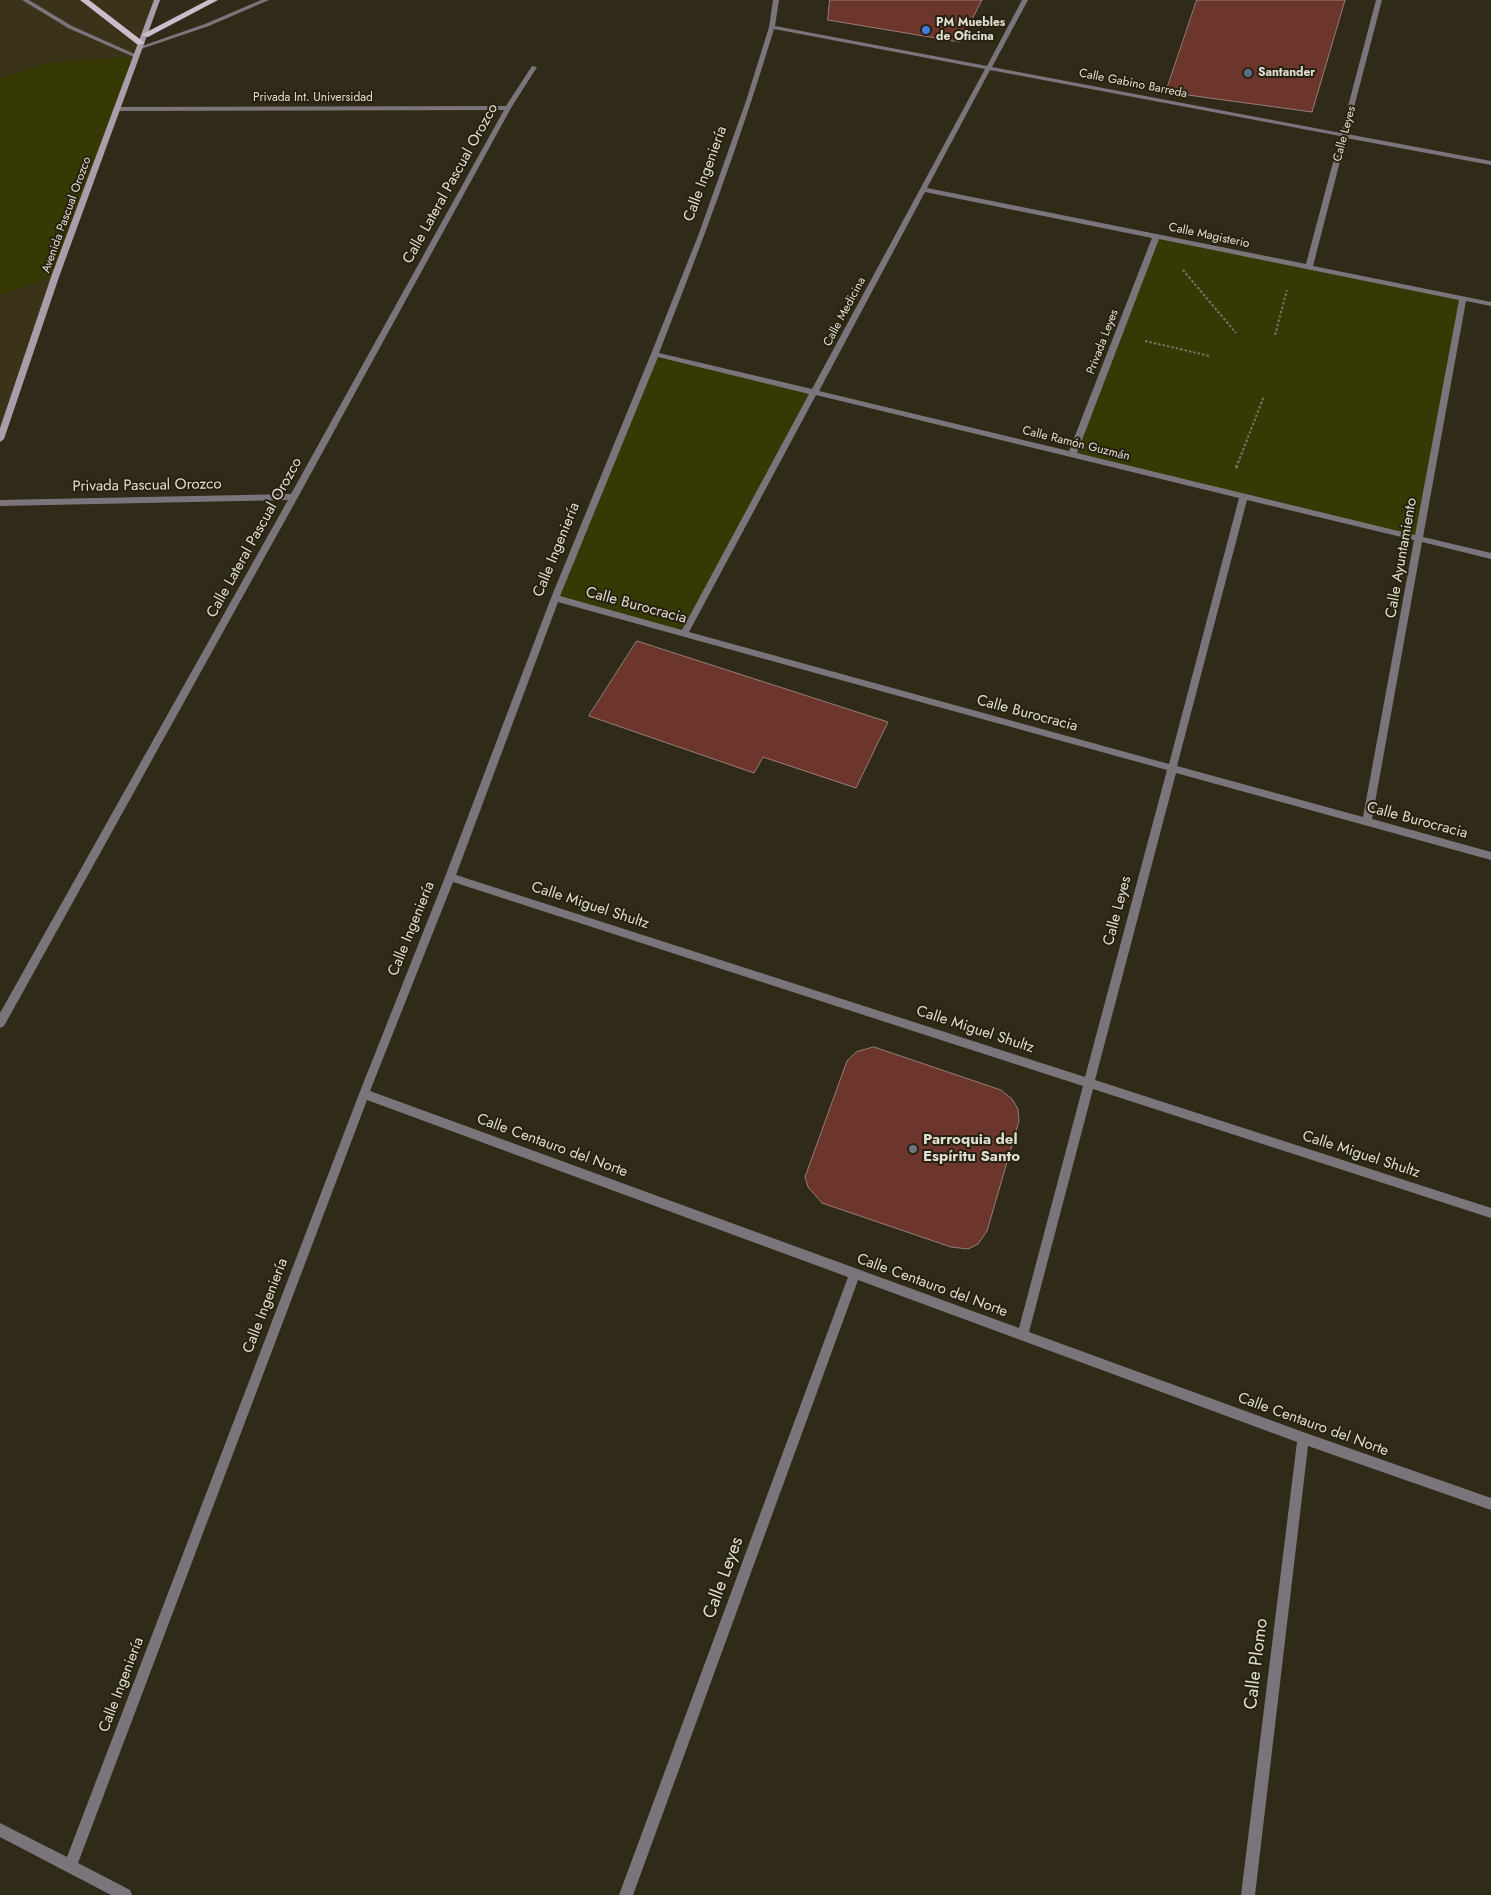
<!DOCTYPE html>
<html>
<head>
<meta charset="utf-8">
<style>
  body { margin:0 }
  canvas { display:block; background:#302b19 }
</style>
</head>
<body>
<canvas width="1491" height="1895"></canvas>
<script>
const context = document.querySelector('canvas').getContext('2d');
context.lineJoin = 'round';
function fillPath(path, color) {
  context.fillStyle = color;
  context.fill(path, 'evenodd');
}
function stroke(path, color, width, dash) {
  context.strokeStyle = color;
  context.lineWidth = width;
  context.lineCap = dash ? 'butt' : 'round';
  context.setLineDash(dash || []);
  context.stroke(path);
}
function drawText(font, color, halo, rows, align = 'center') {
  context.font = font + ' Jost,sans-serif';
  context.lineWidth = 4;
  context.setLineDash([]);
  context.textBaseline = 'middle';
  context.strokeStyle = halo;
  context.fillStyle = color;
  for (const [text, x, y, turn = 0] of rows) {
    context.save();
    context.translate(x, y);
    context.rotate((+turn || 0) * Math.PI / 180);
    context.textAlign = isNaN(turn) ? turn : align;
    if (halo) context.strokeText(text, 0, 0);
    context.fillText(text, 0, 0);
    context.restore();
  }
}
fillPath(new Path2D(`
  M0,0h156l-156,439z`), '#3a3219');
fillPath(new Path2D(`
  M136,56l-81,221 -55,18v-217l53,-16z
  M1156,237l307,61 -44,241 -347,-84z
  M655,354l159,39 -130,241 -129,-36z`), '#363904');
const building = new Path2D(`
  M830,0h152l-22,42 -132,-22z
  M1197,0h148l-33,112 -146,-20z
  M637,641l251,81 -32,66 -93,-31 -9,16 -165,-57z
  M874,1047l127,43 11,9 6,10 1,12 -32,110 -9,13 -10,5 -17,-2 -129,-44 -14,-16 -3,-10 42,-116 9,-9z`);
fillPath(building, '#6c362c');
stroke(building, '#957d78', 1);
stroke(new Path2D(`
  M1183,270l53,63
  M1275,335l12,-45
  M1145,341l65,15
  M1238,463l26,-67`), '#797566', 2, [2.5, 2]);
stroke(new Path2D(`
  M1236,468l2,-6`), '#797566', 3, [3, 2.5]);
fillPath(new Path2D(`
  M22,0h7l43,26 67,30 -5,1 -66,-29z
  M261,0h8l-60,26 -68,23 -5,-1 69,-24z`), '#7b747b');
fillPath(new Path2D(`
  M773,0h6l-4,26 212,40 35,-66h6l-36,67 349,66 35,-133h6l-35,134 144,27v4l-145,-27 -33,128 178,36v4l-25,-5 -43,236 68,16v6l-69,-17 -50,277 119,33v8l-315,-87 -81,307 396,128v10l-398,-129 -64,243 274,100 188,66v12l-183,-64 -53,449h-14l56,-453 -439,-162 -225,615h-14l229,-618 -481,-177 -289,763 52,27 2,5h-21l-111,-58v-14l67,34 292,-763 86,-217 106,-279 100,-244 47,-118 48,-135 23,-74zM774,29l211,40 -173,320 -153,-36c42,-107 82,-214 115,-324zM990,70l350,66 -34,128 -379,-76zM925,192l227,46 -83,213 -250,-60zM1159,239l300,61 -44,235 -338,-82zM658,357l151,37 -127,236 -122,-34zM816,395l423,103 -70,266 -480,-132zM1247,500l167,40 -51,277 -186,-51zM558,602l609,168 -82,307 -629,-202zM453,882l630,204 -64,242 -649,-237z
  M532,66l5,1 -26,41 -213,389 -294,529 -4,2v-15l288,-513 -288,6v-6l291,-6 213,-384 -386,1 -3,-2 3,-2 388,-1z`), '#7b747b');
fillPath(new Path2D(`
  M154,0h6l-101,277 -55,162 -4,3v-14l51,-151z`), '#a89da9');
fillPath(new Path2D(`
  M80,0h9l56,43 -7,2z
  M208,0h10l-70,37 -7,-2z`), '#ccbdcc');
for (const [x, y, r, color] of [
  [926,30,5,"#3f7fe0"],
  [1248,73,5,"#5c6f8a"],
  [913,1149,5,"#6b7280"]
]) {
  const dot = new Path2D();
  dot.arc(x, y, r, 0, 2 * Math.PI);
  context.fillStyle = color;
  context.fill(dot);
  stroke(dot, '#27210f', 2);
}
drawText('bold 12px', '#e0ddd2', '#27210f', [
  ["PM Muebles",936,23],
  ["de Oficina",936,37],
  ["Santander",1258,73]
], 'left');
drawText('12px', '#e0ddd2', '#27210f', [
  ["Calle Gabino Barreda",1133,84,11],
  ["Privada Int. Universidad",313,98],
  ["Calle Leyes",1345,134,-75],
  ["Avenida Pascual Orozco",67,215,-70],
  ["Calle Magisterio",1209,236,12],
  ["Calle Medicina",845,312,-62],
  ["Privada Leyes",1103,342,-69],
  ["Calle Ramón Guzmán",1076,444,14]
]);
drawText('15px', '#e0ddd2', '#27210f', [
  ["Calle Ingeniería",706,174,-70],
  ["Calle Lateral Pascual Orozco",451,184,-61],
  ["Privada Pascual Orozco",147,486,-1],
  ["Calle Lateral Pascual Orozco",255,538,-61],
  ["Calle Ingeniería",557,550,-68],
  ["Calle Ayuntamiento",1402,558,-80],
  ["Calle Burocracia",636,606,15],
  ["Calle Burocracia",1027,714,15],
  ["Calle Burocracia",1417,821,15],
  ["Calle Miguel Shultz",590,906,18],
  ["Calle Leyes",1118,911,-75],
  ["Calle Ingeniería",412,929,-68],
  ["Calle Miguel Shultz",975,1030,18],
  ["Calle Centauro del Norte",552,1146,20],
  ["Calle Miguel Shultz",1361,1155,18],
  ["Calle Centauro del Norte",932,1286,20],
  ["Calle Ingeniería",266,1306,-69],
  ["Calle Centauro del Norte",1313,1425,20],
  ["Calle Ingeniería",122,1685,-69]
]);
drawText('bold 15px', '#e0ddd2', '#27210f', [
  ["Parroquia del",923,1140],
  ["Espíritu Santo",923,1157]
], 'left');
drawText('18px', '#e0ddd2', '#27210f', [
  ["Calle Leyes",724,1578,-70],
  ["Calle Plomo",1257,1664,-83]
]);
</script>
</body>
</html>
